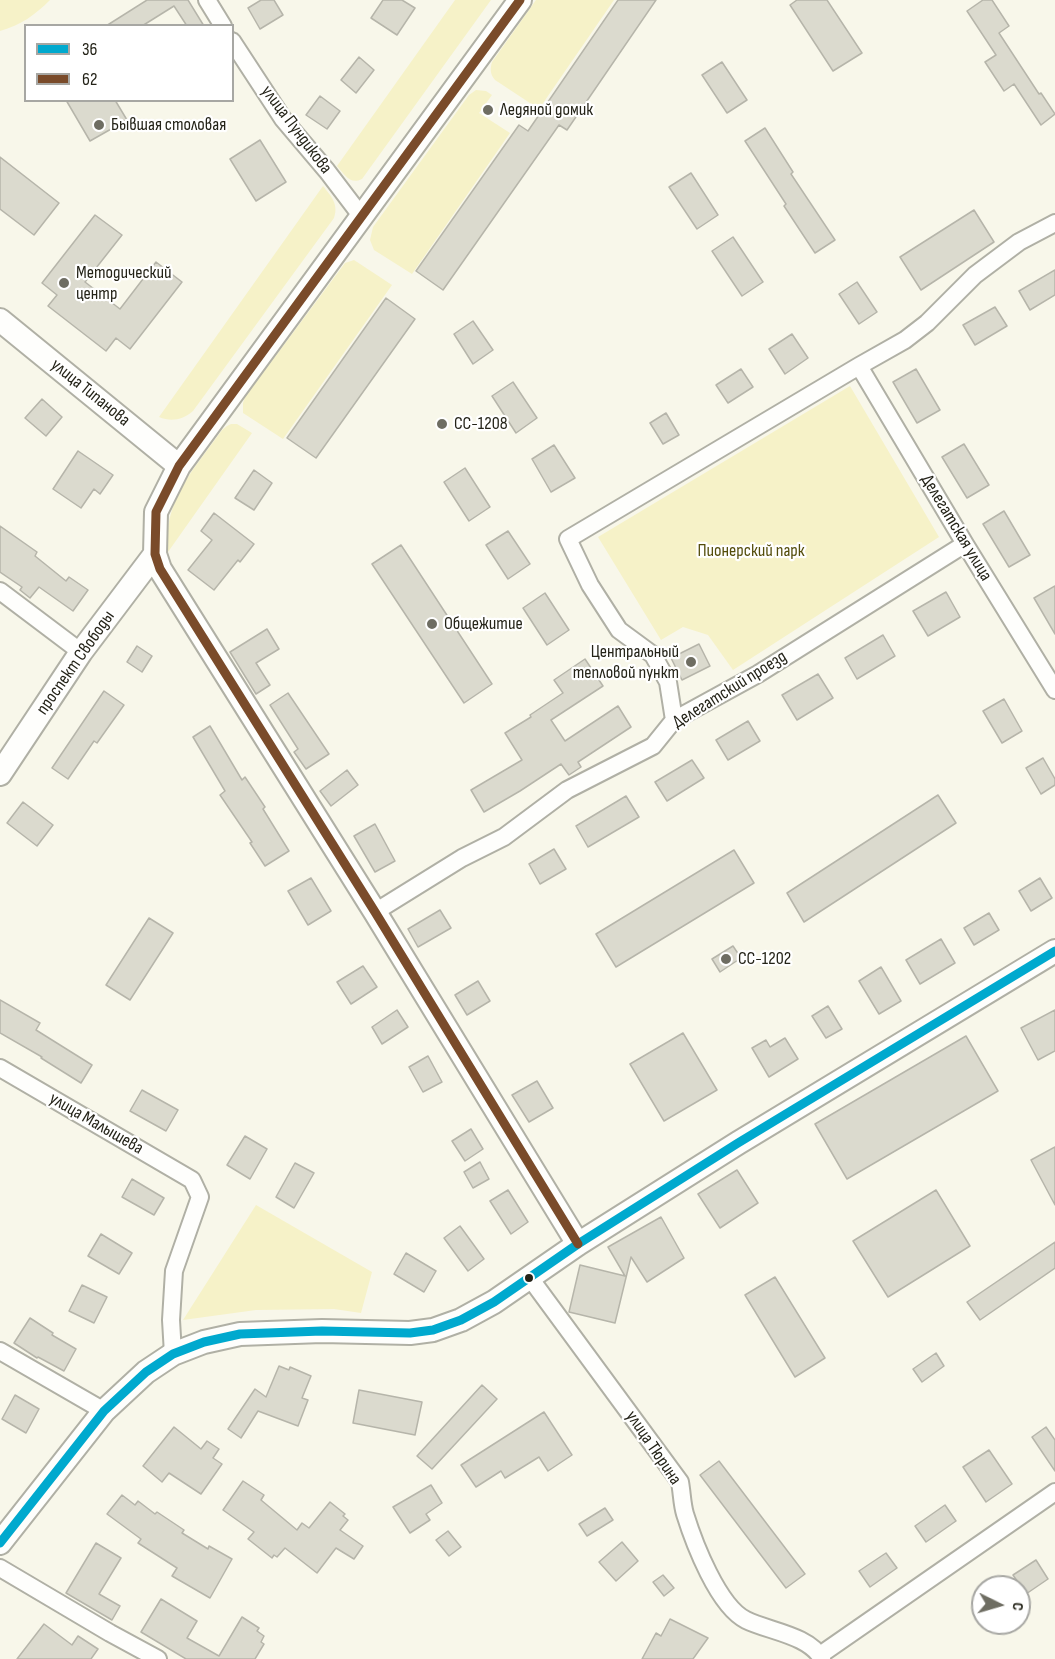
<!DOCTYPE html>
<html>
<head>
<meta charset="utf-8">
<style>
  body { margin:0 }
  #map { position:relative; width:1055px; height:1659px; overflow:hidden; background:#f8f7ea; font-family:"Sofia Sans Condensed",sans-serif }
  canvas { display:block }
  .legend { position:absolute; left:24px; top:24px; width:210px; height:78px; box-sizing:border-box; background:#fff; border:2px solid #a7a7a3; margin:0; padding:8px 10px; list-style:none; font-size:18px; color:#242318 }
  .legend li { display:flex; align-items:center; gap:12px; height:30px }
  .legend b { width:30px; border:2px solid #a7a7a3 }
  .north { position:absolute; left:971px; top:1575px; width:60px; height:60px; box-sizing:border-box; background:#fff; border:2px solid #a7a7a3; border-radius:50%; rotate:95deg; font-size:16px; font-weight:700; line-height:24px; text-align:center; color:#242318 }
  .north::after { content:''; display:block; margin:auto; width:21px; height:27px; background:#6e6d62; clip-path:polygon(50% 0,100% 100%,50% 72%,0 100%) }
</style>
</head>
<body>
<div id="map">
<canvas width="1055" height="1659"></canvas>
<ul class="legend">
<li><b style="height:8px;background:#00a9ce"></b>36</li>
<li><b style="height:8px;background:#7a4b2a"></b>62</li>
</ul>
<div class="north">С</div>
</div>
<script>
const context = document.querySelector('canvas').getContext('2d');
context.lineJoin = 'round';
function fillPath(path, color) {
  context.fillStyle = color;
  context.fill(path, 'evenodd');
}
function stroke(path, color, width, dash) {
  context.strokeStyle = color;
  context.lineWidth = width;
  context.lineCap = dash ? 'butt' : 'round';
  context.setLineDash(dash || []);
  context.stroke(path);
}
function drawText(font, color, halo, rows, align = 'center') {
  context.font = font + ' "Sofia Sans Condensed",sans-serif';
  context.lineWidth = 4.5;
  context.setLineDash([]);
  context.textBaseline = 'middle';
  context.strokeStyle = halo;
  context.fillStyle = color;
  for (const [text, x, y, turn = 0] of rows) {
    context.save();
    context.translate(x, y);
    context.rotate((+turn || 0) * Math.PI / 180);
    context.textAlign = isNaN(turn) ? turn : align;
    if (halo) context.strokeText(text, 0, 0);
    context.fillText(text, 0, 0);
    context.restore();
  }
}
fillPath(new Path2D(`
  M0,0h50c-15,15 -29,25 -50,31z
  M455,0h36l-129,179c-12,6 -17,-4 -25,-13z
  M536,0h78l-75,109 -44,-29c-5,-6 -5,-11 -3,-18z
  M476,90l10,1 6,4 -13,18 31,20 -98,141 -38,-24 -4,-10 3,-13 96,-132z
  M323,186c8,10 16,18 11,32l-141,193c-10,9 -22,11 -34,6z
  M354,260l38,25 -109,154 -40,-26v-10l2,-6 100,-134z
  M850,386l89,151 -206,133 -25,-35 -25,-8 -22,13 -63,-103z
  M231,424h6l15,9 -84,119c-6,-51 27,-84 54,-122l5,-4z
  M256,1205l116,67 -11,41 -27,-4 -78,1 -73,10z`), '#f6f2c8');
const building = new Path2D(`
  M147,0h41l16,26h-17l-13,-20 -32,20h-36z
  M261,0h13l9,15 -23,14 -12,-21z
  M383,0h19l13,8 -18,27 -26,-17z
  M618,0h38l-89,130 -8,-5 -116,165 -27,-19 103,-146 9,6z
  M797,0h30l35,53 -29,18 -43,-66z
  M983,0h9l17,26 -10,7 40,61 2,-1 14,21 -14,11 -27,-41 -10,7 -19,-29 11,-7 -29,-44z
  M359,57l15,13 -18,23 -15,-13z
  M722,62l25,38 -20,13 -25,-38z
  M320,96l20,15 -13,18 -21,-14z
  M66,100h49l12,20 -37,21z
  M765,128l28,44 -2,2 44,66 -20,13 -31,-47 2,-2 -41,-63z
  M260,140l26,42 -30,19 -26,-42z
  M0,157l59,46 -25,32 -34,-26z
  M691,173l27,42 -21,14 -28,-42z
  M974,210l20,32 -73,48 -21,-33z
  M95,215l27,20 -37,47 35,27 36,-47 26,20 -52,67 -14,-11 -10,13 -58,-45 9,-11 -15,-12z
  M733,237l30,45 -21,14 -30,-45z
  M1055,270v25l-25,15 -11,-19z
  M857,282l20,30 -18,12 -20,-30z
  M386,298l29,21 -99,139 -29,-20z
  M995,307l12,19 -32,19 -12,-20z
  M473,321l20,29 -20,14 -19,-30z
  M792,334l16,24 -23,16 -16,-25z
  M741,369l12,18 -25,16 -12,-18z
  M916,369l24,41 -23,13 -24,-41z
  M513,382l24,36 -21,15 -24,-37z
  M42,399l20,18 -16,19 -21,-18z
  M666,413l13,22 -16,9 -13,-21z
  M964,444l25,41 -22,13 -25,-41z
  M554,445l21,33 -24,14 -19,-33z
  M78,451l35,24 -13,19 -6,-5 -13,19 -28,-19z
  M465,468l25,39 -21,14 -25,-39z
  M254,470l18,13 -18,27 -19,-12z
  M1004,511l26,44 -21,12 -26,-43z
  M214,513l40,31 -14,18 -2,-2 -24,30 -26,-20 24,-30 -11,-9z
  M0,526l37,26 -2,4 31,25 3,-4 19,13 -15,21 -34,-24 -9,11 -10,-8 2,-3 -22,-15z
  M508,531l22,33 -22,15 -22,-34z
  M401,545l91,139 -28,19 -92,-139z
  M1055,586v48l-21,-36z
  M946,592l14,25 -32,19 -15,-25z
  M545,593l24,37 -22,15 -24,-37z
  M267,629l12,20 -23,14 14,22 -14,9 -26,-42z
  M883,635l12,21 -38,23 -12,-21z
  M699,644l11,22 -28,14 -11,-22z
  M137,646l15,10 -10,16 -15,-10z
  M585,659l18,27 -52,34 14,21 53,-35 13,21 -53,35 3,5 -12,8 -8,-11 -41,27 -36,21 -13,-22 51,-30 -17,-27 26,-16 -1,-2 33,-22 -9,-13z
  M818,674l15,24 -36,22 -15,-25z
  M104,691l20,14 -27,38 -3,-2 -26,38 -16,-11z
  M288,693l41,61 -23,15 -12,-17 4,-3 -28,-44z
  M1004,699l18,32 -20,12 -19,-32z
  M748,721l12,20 -32,19 -12,-20z
  M210,726l32,54 3,-3 20,30 -2,2 26,42 -24,15 -15,-23 2,-1 -32,-47 5,-4 -32,-54z
  M1043,758l12,21v6l-14,9 -15,-26z
  M692,760l12,18 -37,23 -12,-19z
  M347,770l11,15 -27,21 -11,-15z
  M938,795l18,28 -152,99 -17,-29z
  M626,796l13,21 -51,30 -12,-21z
  M23,802l30,23 -16,21 -30,-23z
  M375,824l20,37 -20,11 -21,-36z
  M554,849l12,20 -26,15 -11,-20z
  M734,850l20,33 -138,84 -20,-33z
  M311,878l20,33 -23,14 -20,-34z
  M1040,878l12,20 -21,13 -12,-20z
  M440,910l11,18 -33,19 -10,-18z
  M989,913l10,17 -25,15 -10,-17z
  M149,918l24,15 -43,67 -24,-15z
  M941,939l14,24 -35,21 -14,-24z
  M733,946l8,12 -21,14 -8,-13z
  M363,966l14,21 -26,17 -14,-22z
  M881,967l20,34 -22,13 -20,-33z
  M478,981l12,20 -23,14 -12,-20z
  M0,1000l40,23 -4,7 56,35 -11,18 -40,-25 1,-1 -42,-24z
  M828,1006l14,23 -16,9 -14,-22z
  M397,1010l11,17 -26,17 -10,-17z
  M1055,1010v41l-17,9 -17,-32z
  M683,1033l34,57 -53,31 -34,-57z
  M966,1036l32,55 -151,88 -32,-55z
  M785,1038l13,21 -29,18 -17,-29 14,-8 4,7z
  M428,1056l14,26 -19,10 -14,-25z
  M537,1081l16,27 -24,14 -17,-27z
  M142,1090l36,20 -12,21 -36,-20z
  M471,1129l12,20 -18,12 -13,-20z
  M245,1136l22,13 -17,30 -23,-14z
  M1055,1147v58l-24,-45z
  M480,1162l9,17 -16,9 -9,-16z
  M295,1163l19,10 -20,35 -18,-11z
  M737,1170l21,33 -38,25 -22,-34z
  M132,1179l32,19 -10,17 -32,-18z
  M508,1190l20,32 -17,12 -21,-33z
  M936,1190l34,56 -82,51 -35,-56z
  M661,1217l23,41 -37,24 -16,-25 -16,66 -46,-11 11,-47 45,11 -17,-29z
  M460,1226l24,33 -16,12 -24,-33z
  M101,1234l31,19 -13,21 -31,-18z
  M1055,1242v26l-75,52 -13,-18z
  M406,1253l30,18 -12,21 -30,-18z
  M775,1277l50,81 -30,19 -50,-82z
  M82,1285l25,12 -13,26 -25,-12z
  M30,1318l23,15 -1,2 24,14 -12,22 -26,-14 -1,1 -23,-15z
  M936,1353l8,13 -22,16 -9,-13z
  M279,1366l10,4 1,-3 21,9 -9,22 6,2 -10,26 -40,-15 -17,27 -13,-9 27,-40 11,8z
  M482,1385l15,14 -65,70 -15,-13z
  M359,1390l63,12 -7,33 -62,-12z
  M15,1395l24,14 -13,24 -24,-14z
  M544,1412l28,43 -24,16 -9,-14 -34,21 -4,-7 -25,16 -15,-22z
  M174,1427l27,22 6,-8 12,8 -6,9 9,6 -21,30 -32,-21 -7,9 -19,-16z
  M1046,1427l9,13v31l-23,-34z
  M989,1450l23,34 -26,18 -23,-35z
  M719,1461l86,113 -19,14 -86,-113z
  M243,1481l21,14 -3,5 36,30 5,-7 7,5 21,-26 15,12 -2,2 5,4 -8,10 23,16 -9,13 -18,-11 -19,25 -32,-25 -8,9 -3,-2 -2,3 -24,-19 6,-7 -31,-22z
  M431,1485l11,18 -16,11 4,6 -20,13 -17,-26z
  M122,1495l13,10 3,-4 17,13 2,-2 27,18 -2,3 26,16 1,-3 23,13 -22,39 -38,-22 5,-8 -39,-25 3,-4 -34,-25z
  M945,1505l11,16 -30,21 -11,-16z
  M605,1508l8,12 -26,16 -8,-12z
  M448,1531l13,16 -12,9 -13,-16z
  M622,1542l16,19 -22,20 -17,-19z
  M96,1543l25,15 -22,36 21,12 -8,14 -46,-27z
  M886,1553l11,15 -27,19 -11,-16z
  M1036,1560l12,19 -22,15 -13,-19z
  M663,1575l11,13 -10,8 -11,-14z
  M161,1599l36,22 -10,17 32,18 23,-39 17,11 -2,3 7,5 -3,6 3,2 -9,15h-69l-45,-27z
  M670,1619l38,19 -15,21h-51l14,-26 5,3z
  M44,1624l28,21 6,-9 20,13 -7,10h-74z`);
fillPath(building, '#dbdace');
stroke(building, '#b6b5aa', 1.5);
const street = new Path2D(`
  M207,0l16,26
  M232,41l51,78 44,52 35,46
  M859,366l106,178 90,146
  M0,591l81,61
  M674,720l-6,-38 -15,-27 -34,-25 -29,-45 -22,-46 291,-173 46,-26 22,-17 48,-48 44,-33 36,-19
  M375,912l87,-54 42,-21 63,-47 86,-44 21,-26 84,-46 207,-130
  M0,1068l192,112 8,17 -26,74 -3,49 2,34
  M530,1278l150,204c2,11 2,22 5,32 9,29 33,92 61,106 22,11 63,15 76,39
  M0,1351l104,60
  M0,1568l110,65 48,26
  M820,1655l235,-163`);
const secondary = new Path2D(`
  M520,0l-341,466 -23,46 -1,42 5,15 215,343 203,332
  M0,320l179,146
  M0,774l81,-122 74,-98
  M0,1543l104,-132 42,-39 27,-18 31,-12 36,-8 82,-3 88,2 23,-3 28,-10 33,-18 84,-58 160,-101 317,-192`);
stroke(street, '#b0b0a5', 20);
stroke(secondary, '#b0b0a5', 26);
stroke(street, '#fefefc', 16);
stroke(secondary, '#fefefc', 22);
stroke(new Path2D(`
  M0,1543l104,-132 42,-39 27,-18 31,-12 36,-8 82,-3 88,2 23,-3 28,-10 33,-18 84,-58 160,-101 317,-192`), '#00a9ce', 9);
stroke(new Path2D(`
  M520,0l-341,466 -23,46 -1,42 5,15 215,343 203,332`), '#7a4b2a', 9);
for (const [x, y, r, color] of [
  [488,110,6,"#6e6d62"],
  [99,125,6,"#6e6d62"],
  [64,283,6,"#6e6d62"],
  [442,424,6,"#6e6d62"],
  [432,624,6,"#6e6d62"],
  [691,662,6,"#6e6d62"],
  [726,959,6,"#6e6d62"],
  [529,1278,5,"#242318"]
]) {
  const dot = new Path2D();
  dot.arc(x, y, r, 0, 2 * Math.PI);
  context.fillStyle = color;
  context.fill(dot);
  stroke(dot, '#fff', 2);
}
drawText('18px', '#242318', '#fff', [
  ["Ледяной домик",500,110],
  ["Бывшая столовая",111,125],
  ["Методический",76,273],
  ["центр",76,294],
  ["СС-1208",454,424],
  ["Общежитие",444,624],
  ["Центральный",679,652,"right"],
  ["тепловой пункт",679,673,"right"],
  ["СС-1202",738,959]
], 'left');
drawText('18px', '#242318', '#fff', [
  ["улица Пундикова",296,130,53],
  ["улица Типанова",90,393,39],
  ["Делегатская улица",956,528,59],
  ["проспект Свободы",76,663,-55],
  ["Делегатский проезд",730,690,-32],
  ["улица Малышева",96,1124,30],
  ["улица Тюрина",653,1448,56]
]);
drawText('18px', '#544d0b', '#fff', [
  ["Пионерский парк",751,551]
]);
</script>
</body>
</html>
